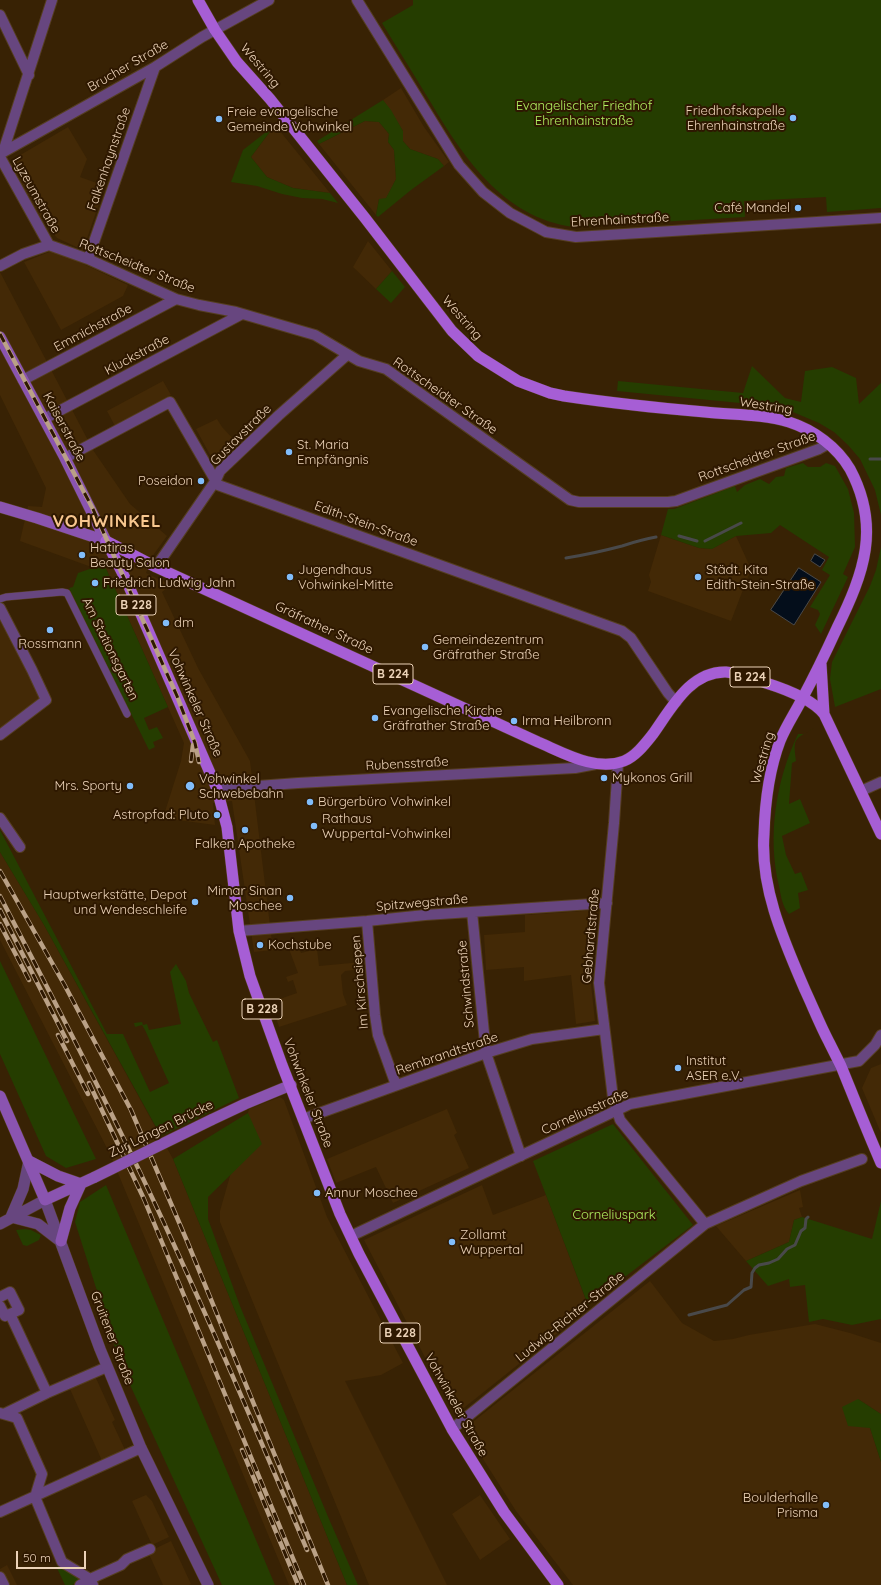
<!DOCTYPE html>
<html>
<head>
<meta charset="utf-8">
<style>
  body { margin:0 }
  #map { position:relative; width:881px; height:1585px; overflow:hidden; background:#382204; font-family:Quicksand,sans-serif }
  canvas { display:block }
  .scale { position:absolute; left:16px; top:1551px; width:70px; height:18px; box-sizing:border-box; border:2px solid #ebd2b7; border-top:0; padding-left:5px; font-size:12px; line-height:14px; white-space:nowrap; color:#ebd2b7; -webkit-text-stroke:3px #2e1800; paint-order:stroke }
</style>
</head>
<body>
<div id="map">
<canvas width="881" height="1585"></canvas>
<div class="scale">50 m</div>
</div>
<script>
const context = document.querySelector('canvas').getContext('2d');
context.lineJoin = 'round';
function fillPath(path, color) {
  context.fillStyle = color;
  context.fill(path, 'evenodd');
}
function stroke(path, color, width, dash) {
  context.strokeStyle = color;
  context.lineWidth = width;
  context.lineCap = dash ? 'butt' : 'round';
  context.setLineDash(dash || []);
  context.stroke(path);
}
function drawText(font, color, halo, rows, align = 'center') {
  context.font = font + ' Quicksand,sans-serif';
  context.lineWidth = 4;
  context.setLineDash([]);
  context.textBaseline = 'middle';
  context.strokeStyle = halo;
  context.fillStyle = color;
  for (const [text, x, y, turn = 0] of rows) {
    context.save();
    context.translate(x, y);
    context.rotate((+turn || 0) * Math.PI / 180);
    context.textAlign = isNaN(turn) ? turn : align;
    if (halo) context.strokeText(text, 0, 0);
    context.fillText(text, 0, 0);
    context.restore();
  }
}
fillPath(new Path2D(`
  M401,88l23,39 25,35 -5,4 -6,-7 -28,-10 -7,-8v-10l-20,-31z
  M365,121l14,1 10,12 -1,8 6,8 2,29 -10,20h-7l-3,16 -57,-71z
  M275,125l55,68 -37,-5 -26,-11 -16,-20z
  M68,127l19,32 -7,18 25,9 -22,64 -26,-12 -14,-17 -29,-52 -1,-5 4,-7z
  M368,241l24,30 -16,18 -23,-22z
  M54,250l74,35 -5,11 -62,34 -37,-68z
  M0,272l93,178 37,54 37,32 -13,18 -8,19 25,12 -9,7 36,76 52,93 23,189 -19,2 -22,-151 -19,2 2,22 -52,-7 18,-57 3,-18 -80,-179 -10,4 -74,-27 8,-35 14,1 4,-19 -46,-93z
  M163,381l8,14 -56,31 -8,-15z
  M217,419l5,8 15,16 -20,21h-2l-19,-35z
  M661,535l38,13 12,1 25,-13 15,33 -20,52 -83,-30 3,-9 -2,-7z
  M0,616l42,84 -42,31z
  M0,852l44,73 129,234 174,426h-58l-179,-431 -110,-214z
  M598,910l-7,74 4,37 -19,3 -5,-49 -47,6v-14l-38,3 -2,-35 41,-3v-17z
  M299,948l2,5 16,-4 2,17 43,-4 1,7 -18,2 -4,4 2,19 4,11 -68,22 -8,-25 26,-9 -4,-13 -5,2 -2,-5 12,-4 -9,-24z
  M881,1064v69l-19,-45 9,-20z
  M280,1097l4,3 43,117 76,146 -22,12 -36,6 102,204h-78l-149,-363v-11l29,-102z
  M447,1109l10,24 -3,2 15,33 -76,35 -17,-36 -40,16 -9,-24z
  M482,1185l11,30 53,-20 43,113 -134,107 -91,-175z
  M800,1190l3,17 -4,1 3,9 -8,3 -5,22 -43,19 -30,-35z
  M650,1281l32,42 32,18 19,-2 16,-4 66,-11 35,9 31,10v71l-23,-15 12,29 11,34v123h-308l-57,-74 -52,-82z
  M95,1376l20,44 -3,2 14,30 -23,11 -33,-74z
  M146,1495l6,6 17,36 -17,8 -20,-44z
  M480,1495l30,44 -30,21 -28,-46z
  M171,1541l20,43 -2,1h-26l-15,-33z
  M7,1565l10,20h-17v-16z`), '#432906');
fillPath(new Path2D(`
  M413,0h468v208l-54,4 -1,-15 -82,4 1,16 -171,10c-72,-9 -112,-72 -146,-129 -15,-25 -31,-50 -46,-75l31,-18z
  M383,100l8,10 12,21v10l7,8 28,10 6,7 -33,24 -33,27 -2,-2 3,-16 7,-1 10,-19 -2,-29 -6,-8 1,-8 -10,-12 -14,-1 -46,23 -2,-3z
  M275,125l-24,32 16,20 26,11 37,5 8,10 -16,-4 -20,-1 -20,-4 -25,-8 -26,-4 12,-32z
  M392,271l13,16 -14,16 -15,-14z
  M752,366l33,32 16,4 4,-31 27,-4 24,11 3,26 22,-21v132l-6,-25 -15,-31 -12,-14 -14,-13 -15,-9 -38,-16 -164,-16 1,-10 125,12z
  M803,463l5,4h12l6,-4 9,3 13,23 6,24 1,34 -12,27 5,3 -27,57 -6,-9 5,-11 -2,-4 -8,-3 20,-32 -8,-5 7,-13 -49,-32 -9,8 -35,3 -24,13 -13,-1 -38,-13 7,-26h6l61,-23 2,6 8,-7 15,-6 9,5 7,-7 8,-1 2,-8z
  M881,547v142l-46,18 -5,-28 2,-17 38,-76 6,-16z
  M104,564l64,143 -24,11 5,12 8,-3 6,11 -10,4 2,5 -6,3 -80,-162 4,-1 5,-14z
  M814,728c-20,12 -21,9 -18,33l-4,2 -3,41 11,-5 10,24 -28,13 4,19 9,19 6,-2 7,18 -10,3 2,15 -11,6c-7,-8 -8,-18 -10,-28 -12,-50 -3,-106 19,-152h6z
  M0,830l107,204h16l27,58 19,-9 -24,-53 -3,-5 -7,2 -1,-4 8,-1 1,3 4,-1 2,6 32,-6 -11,-52 6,-8 10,17 3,12 24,49 4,-2 22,58 -78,38 -117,-211 -44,-73z
  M0,961l96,198 -30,9 -20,-12 -46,-102z
  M248,1113l14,31 -54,53v22l32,87 89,213 29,66h-11l-174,-426z
  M613,1124l80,101 -105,80 -55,-144z
  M106,1185l169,400h-53l-102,-222 -45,-141 5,-20z
  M881,1201v118l-29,6 -29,-6 -14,3 -4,-37 -15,2 -1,-8 -21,7 -22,-25 43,-19 5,-22 8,-3 70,22z
  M25,1229l6,1 10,5 -2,5 -12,6 -4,-1 -7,-15z
  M858,1399l23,15v48l-11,-34 -22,-2 -6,-19z
  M56,1566l23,11 2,4 -9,4h-7z`), '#253d00');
const water = new Path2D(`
  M815,554l10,6 -5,7 -9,-6z
  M799,568l22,14 -27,43 -23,-15z`);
fillPath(water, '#040e1b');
stroke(water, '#49494a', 1);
stroke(new Path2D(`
  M870,459h11
  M679,536l18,5
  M705,541l36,-18
  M566,558c19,-3 37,-7 56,-12 12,-4 22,-7 34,-9
  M689,1315l38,-10 17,-15 7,-3 1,-14 3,-5 4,-3 10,-2 9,-4 9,-10 8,-4 6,-14 4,-3 1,-9 2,-2`), '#49494a', 3);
const pedestrian = new Path2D(`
  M0,599l6,-2 56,-5 5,1 60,121`);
const minor = new Path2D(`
  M357,0l102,165 24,27 27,21 21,11 15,8 30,5 305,-19
  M0,15l29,60
  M3,152l49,-152
  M0,154l155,-87 47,-30 67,-37
  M0,157l49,88
  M88,259l67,-192
  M0,266l23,-12 26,-9 39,14 88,40 23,6 37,7 79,23 44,26 27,8 184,131 9,2h89l8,-1 143,-52 9,-5
  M23,380l153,-81
  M44,419l198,-105
  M65,458l105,-56 48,83 404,146 9,7 37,55 8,9
  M156,567l60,-87 4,-9 59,-56 68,-60
  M0,608l32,62 14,30 -46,35
  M618,763l-4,60 -15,160 14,115 7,22 85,104
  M217,789l81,-6 277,-15 21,-4
  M861,791l20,-9
  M0,818l20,29
  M472,912l14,141 35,103
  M367,921l8,94 3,20 18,50
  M239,931l128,-10 58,-6 182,-12
  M303,1119l183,-66 46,-14 72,-10
  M351,1236l279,-132 229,-43 16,-16 6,-10
  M0,1297l10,-5 9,18 -9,4 37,79
  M0,1306l5,10 5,-2
  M0,1413l17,5 25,56 -7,23 27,65 28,17 3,6
  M4,1414l43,-21 60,-26
  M452,1429l253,-205 96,-43 61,-22
  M0,1512l141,-64
  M0,1577l4,8
  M90,1579l31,-14 6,-6 23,-10
  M80,1585l10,-5`);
const tertiary = new Path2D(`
  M11,1217l12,-28 6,-28
  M11,1217l27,7 22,17
  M0,1224l45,-24 55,149 41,99 67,137`);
const secondary = new Path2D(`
  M0,337l65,121 41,83
  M0,507l37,11 69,23
  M0,1096l45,104 50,-23
  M211,1120l34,-16 46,-19
  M29,1161l29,15 23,8
  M61,1241l9,-33 11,-24`);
const primary = new Path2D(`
  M198,0l17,30 22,32 33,37 95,119 87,113 26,25 40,25 32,12 14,3c47,7 94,12 141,16 28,3 57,2 84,10 25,8 48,25 61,47 31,58 14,104 -13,159 -11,24 -22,47 -35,71 -7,14 -16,27 -22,42 -11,29 -15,61 -16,93 -4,54 20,107 41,156 8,17 15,35 24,52 4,8 8,16 12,24 13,32 26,65 40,97
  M106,541l21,41 90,207 10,38 12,104 11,45 32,89 58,149 19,40 93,175 52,83 54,73
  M106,541l50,26 382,175c26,11 58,30 86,19 12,-5 21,-17 29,-27 18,-25 37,-63 73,-62 13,1 27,6 40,11 19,6 46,16 58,31l57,120
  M821,664l3,50`);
stroke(pedestrian, '#553e21', 8);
stroke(minor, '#553e21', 12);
stroke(tertiary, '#553e21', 12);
stroke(secondary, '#553e21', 12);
stroke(primary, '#553e21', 12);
stroke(pedestrian, '#67467f', 7);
stroke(minor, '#67467f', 10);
stroke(tertiary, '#67467f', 11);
stroke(secondary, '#8a54b0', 11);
stroke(primary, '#a65ed5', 11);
const rail = new Path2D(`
  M0,334l93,175 84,187 18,47 4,19
  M191,761l2,-16
  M0,871l64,113 67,126 56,131 141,344
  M0,896c60,116 121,232 175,351 46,100 89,201 132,303
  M0,910l67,131
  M0,924l29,56
  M58,1035l30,59
  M89,1083l55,116 160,386
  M242,1450l56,135`);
stroke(rail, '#baa186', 4.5);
stroke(rail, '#2e1800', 3, [9]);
const secondaryBridge = new Path2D(`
  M95,1177l116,-57`);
stroke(secondaryBridge, '#553e21', 12, []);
stroke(secondaryBridge, '#8a54b0', 11);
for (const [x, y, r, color] of [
  [793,118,4,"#81bdfa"],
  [219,119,4,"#81bdfa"],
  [798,208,4,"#81bdfa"],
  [289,452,4,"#81bdfa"],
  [201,481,4,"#81bdfa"],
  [82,555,4,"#81bdfa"],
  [290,577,4,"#81bdfa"],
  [698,577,4,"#81bdfa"],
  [95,583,4,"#81bdfa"],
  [166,623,4,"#81bdfa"],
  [50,630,4,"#81bdfa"],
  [425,647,4,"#81bdfa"],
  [375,718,4,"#81bdfa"],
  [514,721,4,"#81bdfa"],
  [604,778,4,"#81bdfa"],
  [130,786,4,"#81bdfa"],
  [190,786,5,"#81bdfa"],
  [310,802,4,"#81bdfa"],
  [217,815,4,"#81bdfa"],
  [314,826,4,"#81bdfa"],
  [245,830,4,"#81bdfa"],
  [290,898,4,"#81bdfa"],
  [195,902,4,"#81bdfa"],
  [260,945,4,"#81bdfa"],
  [678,1068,4,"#81bdfa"],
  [317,1193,4,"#81bdfa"],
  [452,1242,4,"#81bdfa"],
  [826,1505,4,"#81bdfa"]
]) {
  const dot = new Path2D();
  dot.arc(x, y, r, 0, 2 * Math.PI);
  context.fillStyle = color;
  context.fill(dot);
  stroke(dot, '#2e1800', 1.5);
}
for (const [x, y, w] of [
  [136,605,40],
  [393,674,40],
  [750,677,40],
  [262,1009,40],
  [400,1333,40]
]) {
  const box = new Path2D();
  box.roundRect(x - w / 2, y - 10, w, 20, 3);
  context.fillStyle = '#2e1800';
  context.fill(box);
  stroke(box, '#ebd2b7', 1);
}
drawText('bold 12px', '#ebd2b7', null, [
  ["B 228",136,605],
  ["B 224",393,674],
  ["B 224",750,677],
  ["B 228",262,1009],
  ["B 228",400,1333]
]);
drawText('13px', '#ebd2b7', '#2e1800', [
  ["Brucher Straße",128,66,-30],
  ["Westring",260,66,50],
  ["Falkenhaynstraße",109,159,-71],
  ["Lyzeumstraße",36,195,61],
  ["Ehrenhainstraße",620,220,-3],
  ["Rottscheidter Straße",137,266,22],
  ["Westring",462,318,49],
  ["Emmichstraße",93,328,-28],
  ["Kluckstraße",137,355,-28],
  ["Rottscheidter Straße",445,396,35],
  ["Westring",766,406,9],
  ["Kaiserstraße",64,427,62],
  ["Gustavstraße",241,435,-45],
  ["Rottscheidter Straße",757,457,-20],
  ["Edith-Stein-Straße",366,524,20],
  ["Gräfrather Straße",324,628,25],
  ["Am Stationsgarten",110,649,64],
  ["Vohwinkeler Straße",195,703,66],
  ["Westring",763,758,-74],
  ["Rubensstraße",407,764,-3],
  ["Spitzwegstraße",422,903,-5],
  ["Gebhardtstraße",591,936,-85],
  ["Im Kirschsiepen",360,982,-95],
  ["Schwindstraße",466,984,-95],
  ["Rembrandtstraße",447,1054,-19],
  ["Vohwinkeler Straße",308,1093,69],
  ["Corneliusstraße",585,1112,-24],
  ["Zur Langen Brücke",161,1129,-26],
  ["Ludwig-Richter-Straße",570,1317,-39],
  ["Gruitener Straße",112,1338,69],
  ["Vohwinkeler Straße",456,1405,61]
]);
drawText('13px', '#b0f160', '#2e1800', [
  ["Evangelischer Friedhof",584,106],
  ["Ehrenhainstraße",584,121],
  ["Corneliuspark",614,1215]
]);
drawText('13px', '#ebd2b7', '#2e1800', [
  ["Friedhofskapelle",785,111,"right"],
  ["Ehrenhainstraße",785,126,"right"],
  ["Freie evangelische",227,112],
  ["Gemeinde Vohwinkel",227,127],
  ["Café Mandel",790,208,"right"],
  ["St. Maria",297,445],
  ["Empfängnis",297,460],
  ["Poseidon",193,481,"right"],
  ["Hatiras",90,548],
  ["Beauty Salon",90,563],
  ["Jugendhaus",298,570],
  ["Vohwinkel-Mitte",298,585],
  ["Städt. Kita",706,570],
  ["Edith-Stein-Straße",706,585],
  ["Friedrich Ludwig Jahn",103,583],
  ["dm",174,623],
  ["Gemeindezentrum",433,640],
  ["Gräfrather Straße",433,655],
  ["Rossmann",50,644,"center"],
  ["Evangelische Kirche",383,711],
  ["Gräfrather Straße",383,726],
  ["Irma Heilbronn",522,721],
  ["Mykonos Grill",612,778],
  ["Vohwinkel",199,779],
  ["Schwebebahn",199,794],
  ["Mrs. Sporty",122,786,"right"],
  ["Bürgerbüro Vohwinkel",318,802],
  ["Astropfad: Pluto",209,815,"right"],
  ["Rathaus",322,819],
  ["Wuppertal-Vohwinkel",322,834],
  ["Falken Apotheke",245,844,"center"],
  ["Mimar Sinan",282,891,"right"],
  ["Moschee",282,906,"right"],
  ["Hauptwerkstätte, Depot",187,895,"right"],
  ["und Wendeschleife",187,910,"right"],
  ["Kochstube",268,945],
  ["Institut",686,1061],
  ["ASER e.V.",686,1076],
  ["Annur Moschee",325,1193],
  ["Zollamt",460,1235],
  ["Wuppertal",460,1250],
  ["Boulderhalle",818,1498,"right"],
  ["Prisma",818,1513,"right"]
], 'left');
context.letterSpacing = '1px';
drawText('bold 17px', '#f8c78f', '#2e1800', [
  ["VOHWINKEL",107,522]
]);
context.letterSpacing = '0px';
</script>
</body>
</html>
